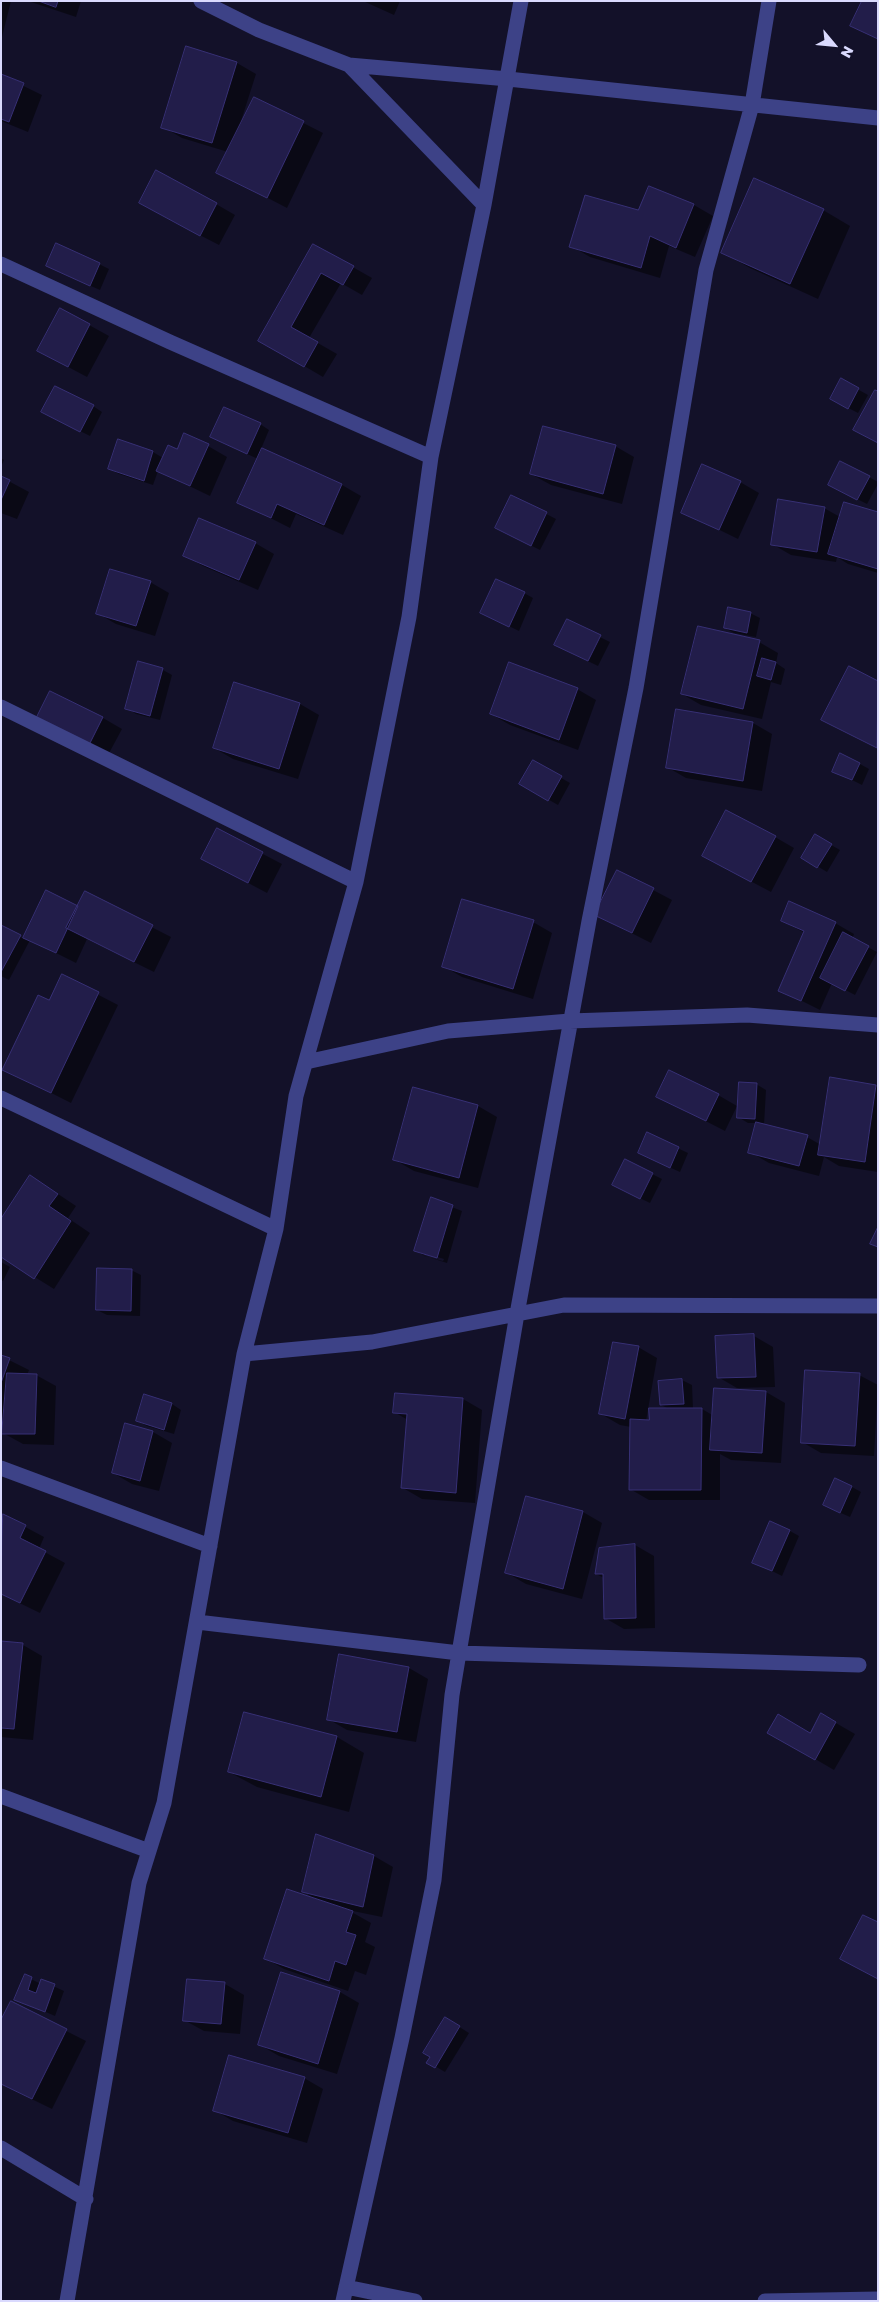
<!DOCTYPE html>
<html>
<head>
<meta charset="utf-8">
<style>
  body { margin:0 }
  #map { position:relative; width:879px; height:2302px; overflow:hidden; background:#131129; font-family:"Golos Text",sans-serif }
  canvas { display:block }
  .frame { position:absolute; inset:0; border:2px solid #dadafe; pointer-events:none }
  .north { position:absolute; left:809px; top:20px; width:50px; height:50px; -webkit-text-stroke:4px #131129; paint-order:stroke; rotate:118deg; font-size:14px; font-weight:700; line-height:20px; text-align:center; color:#dadafe }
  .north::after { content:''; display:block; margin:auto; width:18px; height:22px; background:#dadafe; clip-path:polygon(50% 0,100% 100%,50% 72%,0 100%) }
</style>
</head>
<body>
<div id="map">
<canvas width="879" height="2302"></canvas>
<div class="frame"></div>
<div class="north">N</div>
</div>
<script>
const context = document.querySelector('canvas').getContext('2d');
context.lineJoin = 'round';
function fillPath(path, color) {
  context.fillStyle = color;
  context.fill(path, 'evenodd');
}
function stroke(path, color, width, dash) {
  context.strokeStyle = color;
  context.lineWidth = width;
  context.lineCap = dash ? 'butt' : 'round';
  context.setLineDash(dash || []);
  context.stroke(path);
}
fillPath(new Path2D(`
  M1,1h10l-10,40z
  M28,1h53l-5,16z
  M363,1h37l-6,14z
  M237,63l19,11 -15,47 13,-23 69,35 -36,75 -69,-36 10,-20 -46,-14 -19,-11z
  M1,75l41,20 -14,37 -27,-11z
  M649,187l45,18 19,11 -18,41 -26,-11 -9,32 -70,-21 -19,-11 68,-34z
  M216,204l19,11 -16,30 -60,-31z
  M823,210l27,16 -32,73 -68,-31 -28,-16z
  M314,245l58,33 -10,17 -21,-12 -32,55 28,16 -14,23 -63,-37z
  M99,264l10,5 -9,21 -43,-19z
  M60,309l49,27 -22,41 -30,-16z
  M841,380l27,15 -10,18 -27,-14z
  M93,406l9,6 -12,24 -38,-19z
  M260,424l9,6 -8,19 81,36 19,11 -18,39 -47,-21 -6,14 -51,-26 19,-43 -37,-17z
  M119,440l34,12 10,6 15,-8 30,-4 19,11 -17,39 -52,-25 -5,14 -34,-11 -10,-5z
  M615,446l19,11 -12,47 -71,-19 -20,-11z
  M1,458l3,2 -3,7z
  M1,477l28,15 -12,27 -16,-6z
  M869,477l9,5v2l-11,20 -28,-14z
  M740,482l19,11 -21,46 -55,-27z
  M512,496l44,23 -16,31 -34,-17z
  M824,508l16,9 38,-3v59l-30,-9 -11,-7 -1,5 -45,-7 -19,-11z
  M255,543l19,11 -16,36 -55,-24 -19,-11z
  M150,582l19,11 -14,43 -39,-12 -19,-11z
  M524,593l9,5 -14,33 -37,-18z
  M750,613l10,5 -4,19 -22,-4 -9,-5z
  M567,621l43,21 -12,24 -33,-16z
  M759,642l19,11 -2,10 9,6 -4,16 -10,-3 -9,37 -61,-14 -19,-11z
  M139,663l24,7 9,5 -12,45 -24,-6 -9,-6z
  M878,682v67l-36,-19z
  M577,689l19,11 -18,50 -68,-25 -19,-11z
  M300,704l19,11 -21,64 -65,-20 -19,-11z
  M677,711l76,12 19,11 -10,57 -76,-13 -19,-11z
  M103,718l19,11 -14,26 -71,-36z
  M533,762l37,21 -12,22 -37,-21z
  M860,764l9,5 -7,16 -28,-14z
  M217,830l65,34 -15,29 -45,-24z
  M815,836l25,14 -13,22 -25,-15z
  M775,837l19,11 -23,44 -49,-26z
  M617,871l55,29 -21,43 -55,-28z
  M46,892l32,16 7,-15 86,44 -17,35 -67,-33 -11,24 -46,-23 -21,40 -8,-4v-49l23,12z
  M782,921l53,2 19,11 -2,5 25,13 -22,43 -23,-12 -12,27 -40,-20 25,-57z
  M533,922l19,11 -19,66 -71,-22 -19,-11z
  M62,976l56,29 -47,98 -67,-34 45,-67z
  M831,1079l47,8v85l-39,-6 -15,-9 -5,19 -50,-13 -19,-11 7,-29h-9l-10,-6 18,-33 10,6 -2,35 43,12 14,8z
  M414,1089l64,17 19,11 -19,71 -64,-17 -19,-11z
  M718,1095l19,11 -12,25 -68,-35z
  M648,1134l40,19 -8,19 -31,-14z
  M652,1174l10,5 -12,24 -27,-13z
  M49,1188l27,18 -8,12 22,15 -36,56 -53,-33z
  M431,1199l31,12 -15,52 -22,-7 -9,-5zM424,1253l20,6 -1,2 -19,-5z
  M1,1262l9,5 -7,14 -2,-1z
  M131,1270l10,5 -1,41 -33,-1 -10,-5z
  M754,1336l19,11 2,40 -38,1 -19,-11z
  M638,1347l19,11 -11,63h4l19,-12 -8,-4 21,-25 10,5 1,24h9l12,7 2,-26 50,2 19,11 -4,60 -50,-3 -11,-6v46h-71l-19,-11 1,-62 -11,-2 -19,-11z
  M1,1356l28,14 -2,5h9l20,11 -2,59 -31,-1 -20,-11 1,-10 -3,-1z
  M859,1375l19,10 -4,71 -53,-3 -19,-11z
  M396,1394l67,5 19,11 -7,93 -53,-4 -19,-11 5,-68 -14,-8z
  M145,1396l27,8 9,6 -7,24 -27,-8 -10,-5z
  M126,1425l27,7 19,11 -13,48 -27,-7 -19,-11z
  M852,1487l9,5 -11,25 -16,-7z
  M583,1512l19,11 -20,76 -56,-15 -19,-11z
  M3,1515l41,22 -5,12 26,14 -25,50 -39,-19v-74z
  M790,1531l9,5 -17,40 -28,-14z
  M635,1545l19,11 1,72 -31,1 -19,-11 -1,-40 -8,-4z
  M1,1643l22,2 19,11 -9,84 -32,-3z
  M340,1656l69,12 19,11 -12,63 -69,-12 -19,-11z
  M822,1715l33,19 -21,36 -65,-38 41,2z
  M337,1737l27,16 -15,59 -92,-25 -28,-15z
  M374,1856l19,11 -11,50 -34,-7 23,13 -6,19 10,5 -9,28 -11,-4 -7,20 -64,-22 -19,-11 50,-58 -11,-9z
  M282,1974l58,18 19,11 -22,71 -58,-18 -19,-11z
  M25,1976l16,8 1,-3 22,10 -9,25 -39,-17z
  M189,1980l36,4 19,11 -4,39 -36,-3 -20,-11z
  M11,2003l75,38 -34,68 -51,-25z
  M445,2018l24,15 -24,39 -17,-10z
  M304,2078l19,11 -16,54 -74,-22 -19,-11z`), '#0007');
const building = new Path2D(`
  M39,1h19l-2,6z
  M862,1h16v38l-28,-13z
  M186,46l51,16 -25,81 -51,-15z
  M1,74l23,9 -15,39 -8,-3z
  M254,97l50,24 -37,77 -51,-25z
  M156,170l61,33 -17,33 -61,-33z
  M754,178l70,31 -34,75 -69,-31z
  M649,186l45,18 -18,44 -26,-12 -9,32 -72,-21 16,-52 53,15z
  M56,243l44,20 -10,23 -44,-20z
  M313,244l41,22 -11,19 -22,-12 -30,54 27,15 -14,25 -46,-26z
  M60,308l30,16 -22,43 -31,-16z
  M841,378l18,10 -11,21 -18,-10z
  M55,386l39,19 -14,27 -39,-20z
  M875,390l3,1v52l-25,-13z
  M224,407l37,16 -14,31 -37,-17z
  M543,426l73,19 -13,49 -73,-20z
  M184,433l25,11 -19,42 -34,-15 12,-26 9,4z
  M118,439l35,12 -9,30 -36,-12z
  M262,448l80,36 -18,41 -47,-21 -6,14 -34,-15z
  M840,461l30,15 -13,24 -29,-15z
  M702,464l39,17 -22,49 -38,-17z
  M1,476l9,4 -9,20z
  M511,495l36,17 -16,34 -36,-18z
  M778,499l47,8 -8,45 -46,-7z
  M844,502l34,10v57l-50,-15z
  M199,518l57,24 -17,38 -56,-24z
  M110,569l41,12 -15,45 -40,-12z
  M496,579l29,13 -16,35 -29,-14z
  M728,607l23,5 -4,21 -23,-5z
  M567,619l34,16 -13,26 -34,-16z
  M698,626l62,14 -17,69 -62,-15z
  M762,658l14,4 -5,18 -14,-4z
  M138,661l25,7 -13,48 -25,-7z
  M509,662l69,26 -19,52 -69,-26z
  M849,666l29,15 -1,67 -56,-28z
  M234,682l66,21 -21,66 -66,-21z
  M50,691l53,26 -14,28 -53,-26z
  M676,709l77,13 -10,59 -77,-13z
  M840,753l20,10 -8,17 -20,-8z
  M533,760l29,16 -14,25 -29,-17z
  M726,810l50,26 -25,46 -49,-26z
  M217,828l46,24 -15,31 -47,-24z
  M815,834l17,10 -15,24 -16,-10z
  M617,870l37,18 -22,45 -38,-18z
  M46,890l32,16 -22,47 -33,-15z
  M85,891l68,34 -19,37 -68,-34z
  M462,899l72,21 -21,69 -71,-22z
  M789,901l47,21 -35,79 -23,-10 26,-60 -23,-10z
  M1,925l20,10 -20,37z
  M843,932l26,14 -24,45 -25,-13z
  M62,974l37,18 -48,101 -49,-23 36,-75 11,5z
  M669,1070l50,24 -13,27 -50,-24z
  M830,1077l46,8 -11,77 -47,-7z
  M739,1082l18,1 -2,36 -18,-1z
  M413,1087l65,18 -19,73 -66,-18z
  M756,1122l52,13 -9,31 -51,-13z
  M647,1132l32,15 -9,21 -32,-15z
  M625,1159l28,14 -13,26 -28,-14z
  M30,1175l28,19 -9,12 22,15 -37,58 -33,-22v-38z
  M431,1197l22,8 -16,53 -23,-7z
  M878,1227v20l-8,-3z
  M97,1268l35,1 -1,42 -35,-1z
  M754,1334l2,43 -39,1 -2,-42z
  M613,1342l26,4 -14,73 -26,-5z
  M1,1355l9,3 -9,25z
  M805,1370l55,3 -5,73 -54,-3z
  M7,1373l30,1 -2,60h-33z
  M682,1379l2,25 -24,1 -2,-24z
  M714,1388l52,3 -4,62 -52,-3z
  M395,1393l68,5 -7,95 -55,-5 6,-74 -14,-1z
  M144,1394l28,9 -8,27 -28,-9z
  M649,1408h53l-1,82h-72l1,-71 19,1z
  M125,1423l28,8 -13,50 -28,-8z
  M835,1478l17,8 -12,27 -17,-8z
  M526,1496l57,15 -20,78 -58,-16z
  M3,1514l23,11 -6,13 26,13 -26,52 -19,-9z
  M770,1521l20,9 -18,41 -20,-8z
  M635,1544l1,74 -32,1 -1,-45h-8l4,-26z
  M1,1641l22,2 -9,86 -13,-1z
  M339,1654l70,13 -12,65 -70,-12z
  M244,1712l93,24 -16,61 -93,-25z
  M821,1713l15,9 -21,38 -48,-27 11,-19 32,19z
  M316,1834l58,21 -11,52 -61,-15z
  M287,1889l66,22 -7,21 10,3 -10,30 -11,-4 -6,20 -65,-22z
  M863,1915l15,7v57l-38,-20z
  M281,1972l59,19 -22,73 -60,-19z
  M25,1974l7,3 -4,13 8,3 5,-14 14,5 -10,28 -31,-12z
  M187,1979l38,3 -4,42 -38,-3z
  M11,2001l56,28 -35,70 -31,-15v-64z
  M445,2017l15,9 -25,42 -9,-5 4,-6 -7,-4z
  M229,2055l76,22 -17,56 -75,-22z`);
fillPath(building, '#221d4a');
stroke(building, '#373075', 1);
stroke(new Path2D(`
  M201,1l58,29 90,35 159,14 370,39
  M349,65l135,140
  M1,264l169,78 261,115
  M1,707l355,175
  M306,1062l142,-31 122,-10 177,-6 131,10
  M1,1098l275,131
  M244,1354l128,-12 192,-37 314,1
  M1,1468l209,78
  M197,1622l262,31 400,12
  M1,1796l148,55
  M1,2148l85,51
  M346,2287l69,14
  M67,2301l72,-418 25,-80 80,-449 32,-125 20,-133 60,-214 53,-265 22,-160 53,-252 37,-204
  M343,2301l59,-263 32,-158 18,-185 7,-42 58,-339 72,-393 47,-233 70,-418 46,-165 17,-104
  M765,2301l113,-2`), '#3d4287', 15);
</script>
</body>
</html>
